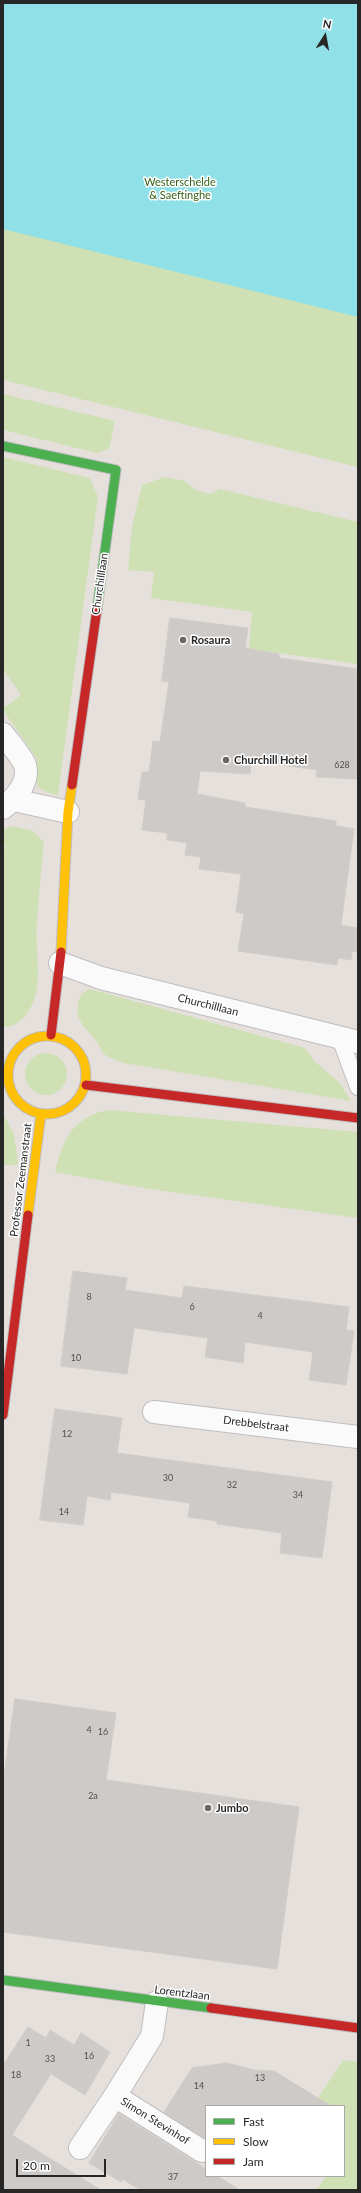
<!DOCTYPE html>
<html>
<head>
<meta charset="utf-8">
<style>
  body { margin:0 }
  #map { position:relative; width:361px; height:2193px; overflow:hidden; background:#e6e0dc; font-family:Lato,sans-serif }
  canvas { display:block }
  .frame { position:absolute; inset:0; border:4px solid #272727; pointer-events:none }
  .legend { position:absolute; left:205px; top:2105px; width:140px; height:72px; box-sizing:border-box; background:#fff; border:1px solid #a9a9a9; margin:0; padding:5px 7px; list-style:none; font-size:12px; color:#272727 }
  .legend li { display:flex; align-items:center; gap:8px; height:20px }
  .legend b { width:20px; border:1px solid #a9a9a9 }
  .north { position:absolute; left:305px; top:16px; width:40px; height:40px; -webkit-text-stroke:3px #fff; paint-order:stroke; rotate:11deg; font-size:11px; font-weight:700; line-height:16px; text-align:center; color:#272727 }
  .north::after { content:''; display:block; margin:auto; width:14px; height:18px; background:#272727; clip-path:polygon(50% 0,100% 100%,50% 72%,0 100%) }
  .scale { position:absolute; left:16px; top:2159px; width:90px; height:18px; box-sizing:border-box; border:2px solid #272727; border-top:0; padding-left:5px; font-size:12px; line-height:14px; white-space:nowrap; color:#272727; -webkit-text-stroke:3px #fff; paint-order:stroke }
</style>
</head>
<body>
<div id="map">
<canvas width="361" height="2193"></canvas>
<div class="frame"></div>
<ul class="legend">
<li><b style="height:5px;background:#4caf50"></b>Fast</li>
<li><b style="height:5px;background:#ffc107"></b>Slow</li>
<li><b style="height:5px;background:#c62828"></b>Jam</li>
</ul>
<div class="north">N</div>
<div class="scale">20 m</div>
</div>
<script>
const context = document.querySelector('canvas').getContext('2d');
context.lineJoin = 'round';
function fillPath(path, color) {
  context.fillStyle = color;
  context.fill(path, 'evenodd');
}
function stroke(path, color, width, dash) {
  context.strokeStyle = color;
  context.lineWidth = width;
  context.lineCap = dash ? 'butt' : 'round';
  context.setLineDash(dash || []);
  context.stroke(path);
}
function drawText(font, color, halo, rows, align = 'center') {
  context.font = font + ' Lato,sans-serif';
  context.lineWidth = 3;
  context.setLineDash([]);
  context.textBaseline = 'middle';
  context.strokeStyle = halo;
  context.fillStyle = color;
  for (const [text, x, y, turn = 0] of rows) {
    context.save();
    context.translate(x, y);
    context.rotate((+turn || 0) * Math.PI / 180);
    context.textAlign = isNaN(turn) ? turn : align;
    if (halo) context.strokeText(text, 0, 0);
    context.fillText(text, 0, 0);
    context.restore();
  }
}
fillPath(new Path2D(`
  M3,3h355v464l-355,-87z
  M3,394l112,27 -6,28 -12,4 -94,-23z
  M3,457l87,21 8,19 -40,298c-25,-4 -24,-14 -21,-36l-34,-49v-2l18,-13 -18,-26z
  M165,477l19,4 14,10 13,3 9,-5 138,33v142l-109,-15 3,-37 -101,-14 3,-26 -26,-2 4,-43 10,-42z
  M11,826l22,5 11,11c-3,27 -5,54 -7,80 -2,21 3,44 0,65 -2,17 -14,41 -34,40v-177l3,-2 -3,-5v-13z
  M90,989l215,59 9,13 26,22 11,18 -228,-38c-6,-3 -15,-5 -20,-10 -2,-3 -3,-8 -6,-11 -9,-13 -22,-19 -19,-37 1,-9 4,-13 12,-16z
  M25 1074a21 21 0 1 1 42 0a21 21 0 1 1-42 0Z
  M109,1110l249,22v86l-215,-30 -88,-16c7,-32 19,-56 54,-62z
  M3,1114l11,20 4,31h-15z
  M343,2060l15,2v128h-41l9,-14h18v-70h-31z`), '#cfe0b4');
fillPath(new Path2D(`
  M3,3h355v314l-355,-88z`), '#8fe1e7');
const building = new Path2D(`
  M170,618l78,10 -3,20 34,6v4l79,11v110l-42,-2 1,-7 -66,-9 -1,13 -50,-3 -3,23 48,9v4l91,14v5l18,3 -13,96 17,3v24l-6,-1 -1,9 -13,-2 -1,7 -99,-14 6,-37 -8,-2 5,-38 -42,-5 2,-12 -16,-2 2,-12 -20,-3v-7l-25,-3 4,-30 -8,-1 4,-27h7l4,-31 7,1 9,-60 -7,-1z
  M73,1271l54,7 -2,12 57,8 2,-12 165,21 -3,23 8,1 -8,54 -37,-5 4,-28 -68,-10 -2,21 -38,-6 3,-19 -74,-10 -7,46 -66,-8z
  M55,1409l67,9 -5,35 215,29 -10,76 -42,-5 2,-20 -65,-9v-3l-29,-4 2,-14 -79,-11 -1,8 -23,-4 -4,29 -43,-5z
  M15,1699l101,14 -10,67 193,27 -22,162 -274,-37v-148z
  M28,2027l18,11 4,-8 24,15 7,-12 29,19 -25,43 -34,-21 -39,61 89,55h-98v-124z
  M227,2063l27,7 20,1 57,35h-125v29l-2,3 -40,-26 28,-44z
  M119,2114l87,55v7h11l23,14h-99l-19,-11 -1,3 -32,-19z`);
fillPath(building, '#cecac7');
stroke(building, '#d0ccc8', 1);
const lane = new Path2D(`
  M340,1038l18,49`);
const street = new Path2D(`
  M3,734c6,8 19,23 22,31 5,17 -10,34 -22,43
  M14,800l54,12
  M60,963l41,15 257,64
  M154,1412l204,25
  M157,2002l-5,34 -37,60 87,55
  M80,2148l35,-52`);
const fast = new Path2D(`
  M3,446l113,24 -19,139
  M3,1980l208,28`);
const slow = new Path2D(`
  M61,952l7,-140 4,-27
  M8 1075a39 39 0 1 1 78 0a39 39 0 1 1-78 0Z
  M28,1215l13,-101`);
const jam = new Path2D(`
  M72,785l25,-176
  M51,1035l10,-83
  M86,1085l272,33
  M3,1415l25,-200
  M211,2008l147,20`);
stroke(lane, '#bfbdbe', 18);
stroke(street, '#bfbdbe', 24);
stroke(fast, '#bfbdbe', 11);
stroke(slow, '#bfbdbe', 11);
stroke(jam, '#bfbdbe', 11);
stroke(lane, '#fbfafa', 16);
stroke(street, '#fbfafa', 22);
stroke(fast, '#4caf50', 9);
stroke(slow, '#ffc107', 9);
stroke(jam, '#c62828', 9);
for (const [x, y, r, color] of [
  [183,640,4,"#6a6866"],
  [226,760,4,"#6a6866"],
  [208,1808,4,"#6a6866"]
]) {
  const dot = new Path2D();
  dot.arc(x, y, r, 0, 2 * Math.PI);
  context.fillStyle = color;
  context.fill(dot);
  stroke(dot, '#fff', 1.5);
}
drawText('9px', '#525050', null, [
  ["628",342,765],
  ["8",89,1297],
  ["6",192,1307],
  ["4",260,1316],
  ["10",76,1358],
  ["12",67,1434],
  ["30",168,1478],
  ["32",232,1485],
  ["34",298,1495],
  ["14",64,1512],
  ["4",89,1730],
  ["16",103,1732],
  ["2a",93,1796],
  ["1",28,2043],
  ["16",89,2056],
  ["33",50,2059],
  ["18",16,2075],
  ["13",260,2078],
  ["14",199,2086],
  ["37",173,2177]
]);
drawText('11px', '#356119', '#fff', [
  ["Westerschelde",180,182],
  ["& Saeftinghe",180,195]
]);
drawText('11px', '#272727', '#fff', [
  ["Churchilllaan",100,584,-82],
  ["Churchilllaan",208,1005,14],
  ["Professor Zeemanstraat",21,1180,-83],
  ["Drebbelstraat",256,1424,7],
  ["Lorentzlaan",182,1993,7],
  ["Simon Stevinhof",155,2121,32]
]);
drawText('bold 11px', '#272727', '#fff', [
  ["Rosaura",191,640],
  ["Churchill Hotel",234,760],
  ["Jumbo",216,1808]
], 'left');
</script>
</body>
</html>
